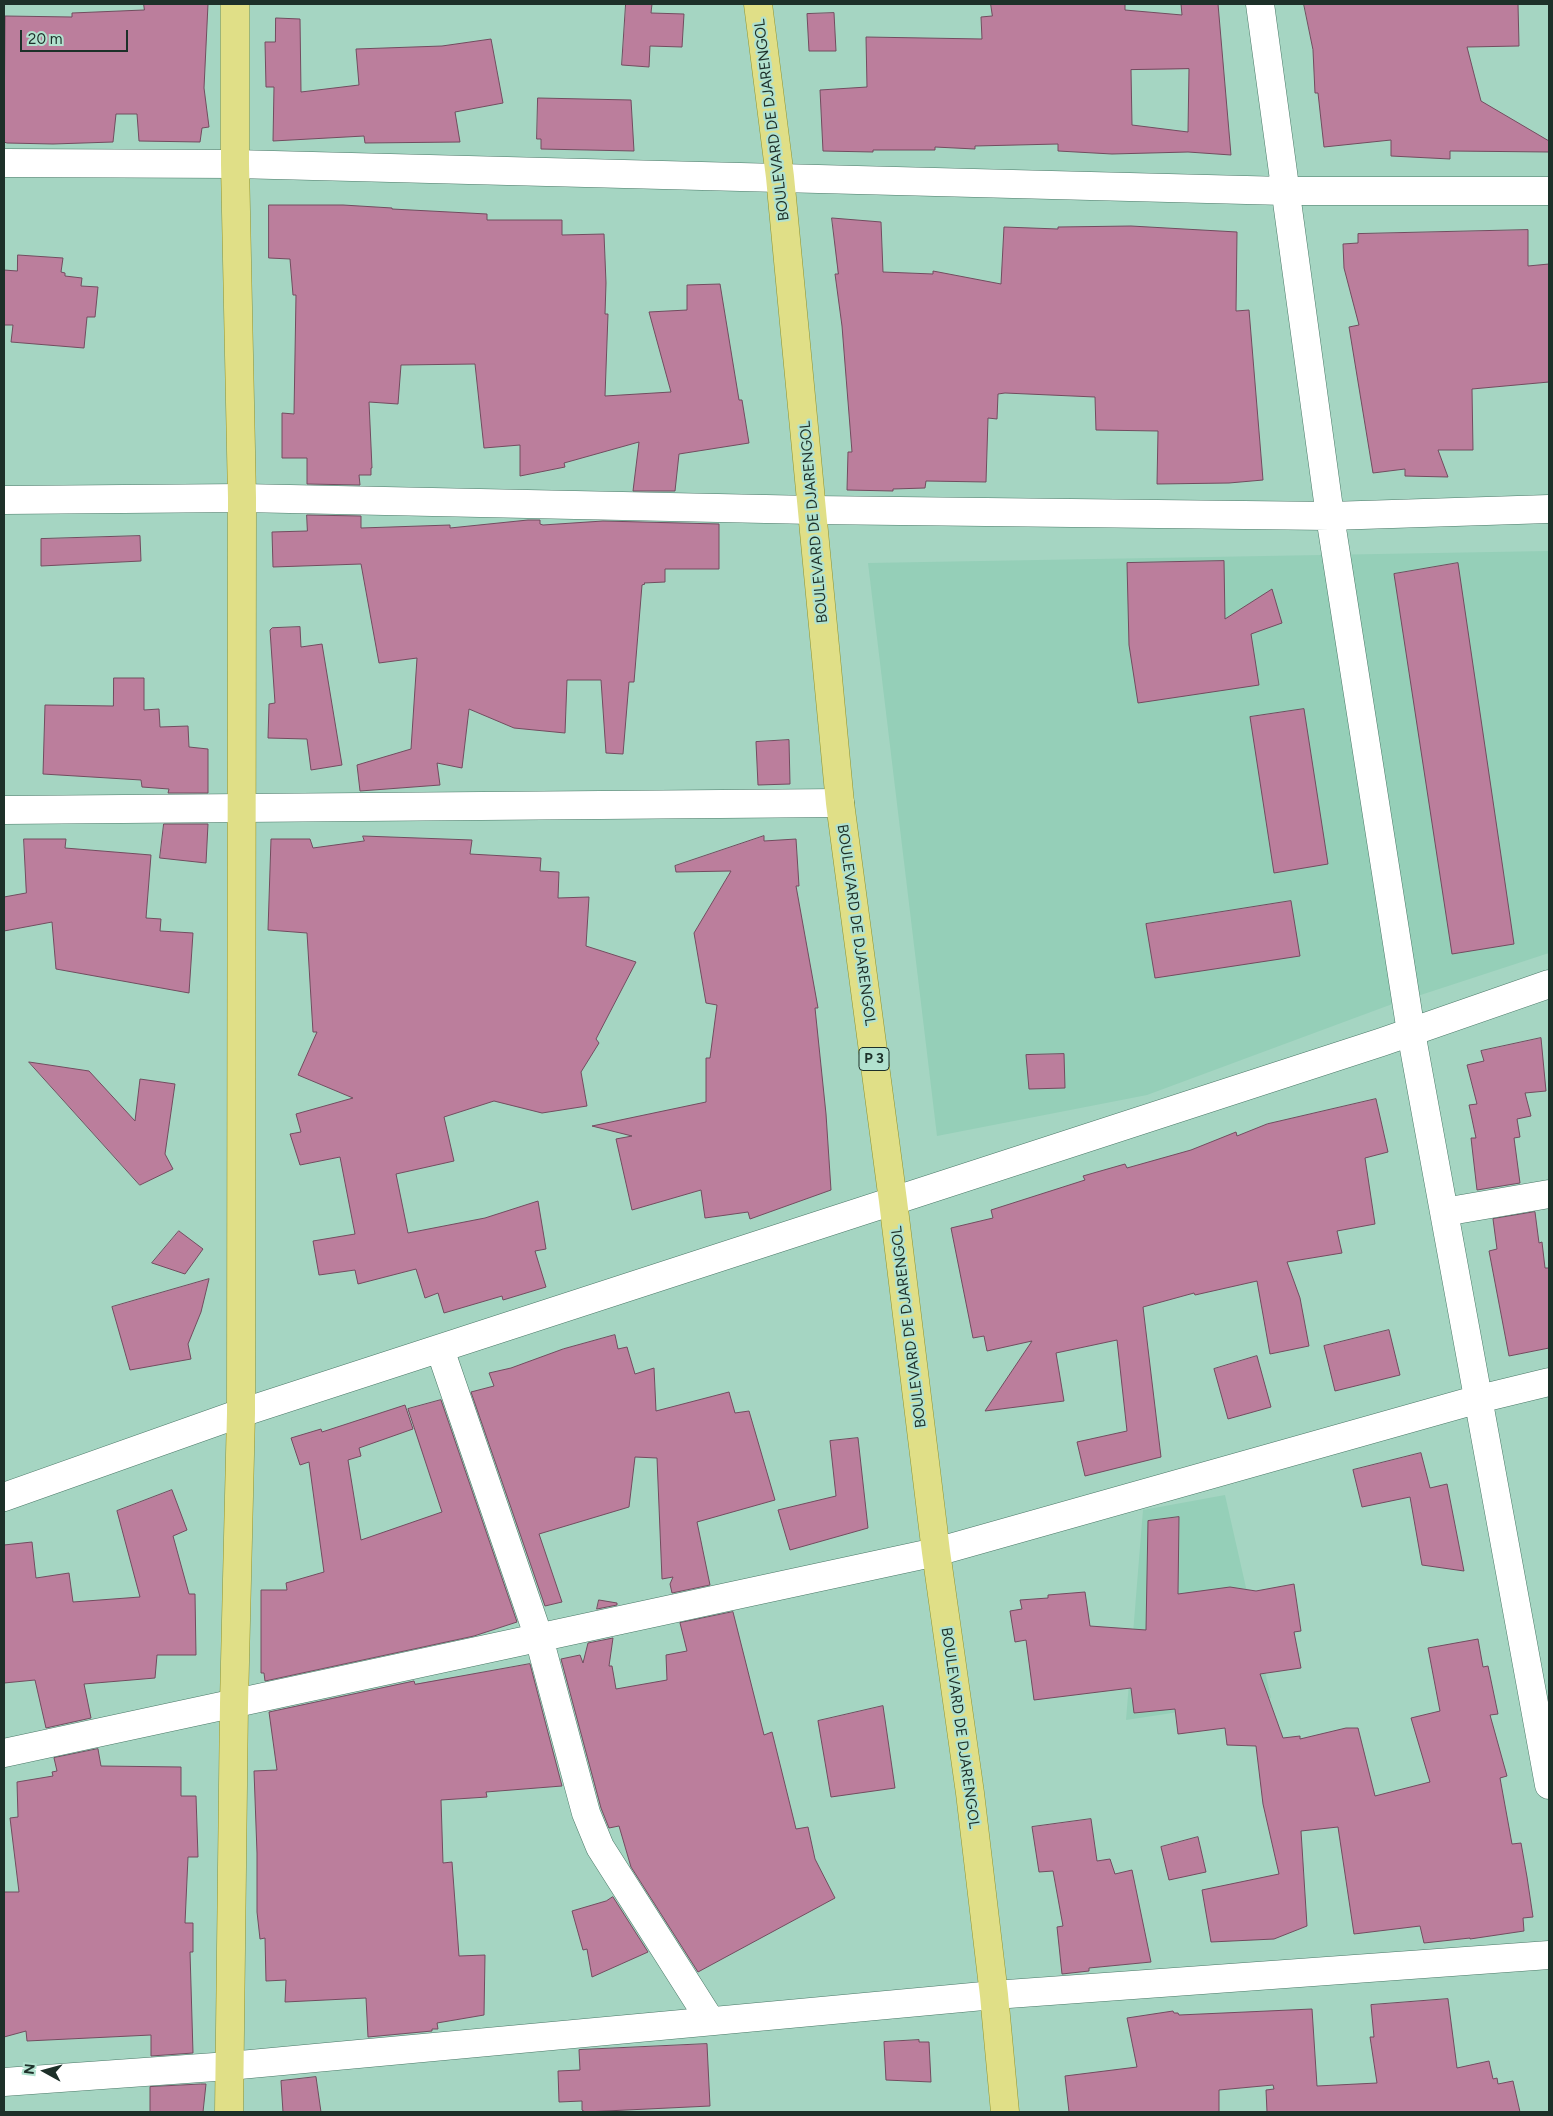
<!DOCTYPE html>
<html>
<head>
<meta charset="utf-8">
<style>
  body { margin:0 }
  #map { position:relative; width:1553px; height:2116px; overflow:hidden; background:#a5d5c2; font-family:Figtree,sans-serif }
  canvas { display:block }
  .frame { position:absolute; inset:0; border:5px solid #1d3029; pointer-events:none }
  .north { position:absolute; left:20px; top:2046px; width:50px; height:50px; -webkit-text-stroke:4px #b2e2cf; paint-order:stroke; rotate:277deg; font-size:14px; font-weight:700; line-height:20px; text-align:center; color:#1d3029 }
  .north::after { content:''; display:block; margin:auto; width:18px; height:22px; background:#1d3029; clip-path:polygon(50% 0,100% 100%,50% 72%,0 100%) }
  .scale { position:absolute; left:20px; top:30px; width:108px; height:22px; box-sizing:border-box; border:2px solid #1d3029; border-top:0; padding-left:6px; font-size:15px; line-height:18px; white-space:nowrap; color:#1d3029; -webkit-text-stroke:4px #b2e2cf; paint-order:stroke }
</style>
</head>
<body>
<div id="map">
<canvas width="1553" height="2116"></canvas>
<div class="frame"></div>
<div class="north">N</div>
<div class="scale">20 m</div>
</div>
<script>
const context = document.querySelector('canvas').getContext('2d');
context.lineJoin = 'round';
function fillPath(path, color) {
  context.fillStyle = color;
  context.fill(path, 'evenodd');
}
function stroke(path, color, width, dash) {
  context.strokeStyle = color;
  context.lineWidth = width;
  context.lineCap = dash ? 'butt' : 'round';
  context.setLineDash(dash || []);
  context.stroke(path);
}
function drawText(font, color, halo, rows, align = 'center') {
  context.font = font + ' Figtree,sans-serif';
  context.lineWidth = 4.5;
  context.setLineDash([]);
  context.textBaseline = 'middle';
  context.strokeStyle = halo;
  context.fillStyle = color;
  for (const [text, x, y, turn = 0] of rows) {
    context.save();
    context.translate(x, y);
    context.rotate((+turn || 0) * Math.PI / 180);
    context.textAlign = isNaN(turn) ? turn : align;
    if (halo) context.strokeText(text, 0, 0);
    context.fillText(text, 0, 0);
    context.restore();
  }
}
fillPath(new Path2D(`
  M1549,551v402l-162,53 -240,89 -210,41 -69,-573z
  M1225,1495l46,203 -145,22 17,-210z`), '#95cfb8');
const building = new Path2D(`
  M144,4h64l-4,84 5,39 -7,1 -2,14 -61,-1 -2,-27h-21l-3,28 -60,2 -46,-1 -3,-1 1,-126 67,1v-4l72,-3z
  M626,4h26l-1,9 33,1 -2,33 -32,-1 -1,21 -27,-2z
  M991,4h134v6l57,5 -1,-11h37l13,151 -43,-3 -76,2 -54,-3v-7l-83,2v3l-40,-2v3h-62v2l-50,-1 -3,-61 47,-3 -1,-50 116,2 -1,-22 11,-1zM1189,69l-1,63 -56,-7 -1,-55z
  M1304,4h214l1,42 -52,1 14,54 68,40v11l-99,-1v8l-59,-3v-16l-67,7 -6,-54h-3l-2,-43z
  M834,13l2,38h-27l-2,-37z
  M276,18l24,1 1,73 58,-7 -3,-36 86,-3 49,-7 12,64 -48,9 5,30 -95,1 -1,-7 -91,5 1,-54h-8l-1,-45h10z
  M538,98l93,2 3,51 -93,-2v-10h-4z
  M269,205h74l49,3v1l95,5v6h75v15l42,-1 2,49 -1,31h3l-3,82 66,-4 -22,-80 38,-2v-25l33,-1 19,116h3l7,43 -70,11 -4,37h-42l6,-49 -75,21 1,4 -45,9v-31l-36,3 -9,-84 -74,1 -3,39 -29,-2 3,66h-1v7h-12l1,10 -53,-1v-26h-25v-45l12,1 2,-119h-3l-3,-36 -21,-1z
  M832,218l49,4 2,50 50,2v-3l68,13 3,-57 54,2v-2l73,-1 106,6 -1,79 13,-1 14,170 -34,3 -72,1 1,-53 -62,-1 -1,-33 -90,-4 -7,1 -1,25 -9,-1 -2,64 -60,-1 -1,7 -32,1v2l-46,-1 1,-38h4l-10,-126 -7,-52h3z
  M1528,230v36l21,-2v118l-77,7 1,61h-35l10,27 -43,-1v-7l-32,4 -24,-146 10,-2 -15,-57 -1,-24 15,-1v-9z
  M18,255l45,3 -2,14 4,1v3l17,2 -1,8 17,1 -3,30h-8l-3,31 -73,-6 2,-17h-9v-55l13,1z
  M307,515l54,1v12l89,-3v3l78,-8h12v4l3,1 60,-4 116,3v45h-54v13l-21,1 1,1 -3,1 -8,97h-5l-6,72 -17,-1 -5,-73h-34l-2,53 -51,-5 -45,-19 -7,59 -25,-5 3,22 -80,6 -3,-26 54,-16 6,-91 -38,5 -18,-99 -88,3 -1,-35 35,-1z
  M140,536l1,25 -100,5v-27z
  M1224,561l1,58 47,-30 10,34 -31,11 8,51 -121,18 -9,-58 -2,-82z
  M1458,563l56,381 -62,10 -58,-380z
  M300,627l1,20 21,-3 20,121 -31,5 -4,-31 -39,-1 1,-34 6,-1 -5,-73 2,-2z
  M114,678h30v32l15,-1 1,18 28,-1 1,21 19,2v44h-40l1,-4 -27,-2 -1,-7 -98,-6 2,-69 68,1z
  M1304,709l24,155 -54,9 -24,-156z
  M789,740l1,44 -32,1 -2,-43z
  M164,824h44l-2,39 -46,-5z
  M363,836l109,4 -2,14 71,4 -1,13 19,1 -1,26 31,-1 -3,49 50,16 -40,77 3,4 -18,29 6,34 -45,7 -48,-12 -50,16 10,44 -58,13 12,59 77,-15 53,-17 8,48 -11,2 11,36 -43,13 -1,-4 -58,17 -6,-20 -13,5 -9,-29 -58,15 -3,-14 -36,5 -6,-34 42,-7 -15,-77 -40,8 -10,-31 11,-2 -5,-18 57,-16 -55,-23 19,-43h-4l-6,-99 -39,-3 3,-91h39l3,9 51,-7z
  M764,836v5l32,-2 3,47h-3l22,122h-3l11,106 5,76 -81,29 -2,-7 -43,6 -4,-28 -69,20 -16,-71 16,-3 -40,-10 114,-24v-44h4l7,-53 -11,-2 -12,-70 37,-62 -55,1 -1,-6z
  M24,839h42l-1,9 86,7 -5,63 15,1 -1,12 33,2 -4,60 -133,-24 -4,-47 -48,9v-34l22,-4z
  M1291,901l9,55 -145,22 -9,-54z
  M1541,1038l5,53 -21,2 6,23 -14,3 3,18 -6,1 6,45 -43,7 -6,-52h5l-7,-33 8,-1 -10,-39 17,-4 -3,-10z
  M1064,1054l1,34 -36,1 -3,-34z
  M29,1062l60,9 46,50 5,-42 35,5 -10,70 8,15 -33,16z
  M1376,1099l12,53 -23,6 10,66 -38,7 5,22 -55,9 13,36 9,48 -39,8 -13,-73 -62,14 -1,-2 -51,14 18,150 -76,19 -8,-34 50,-11 -10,-91 -61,13 8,48 -79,10 47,-70 -45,10 -3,-15 -11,2 -22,-110 42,-10 -2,-8 94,-30 -2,-4 42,-12 2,4 64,-18 45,-18 1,4 30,-12z
  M1535,1212l4,31 3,-1 3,26h4v80l-40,8 -20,-105 8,-2 -4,-30z
  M179,1231l24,18 -18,25 -33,-11z
  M209,1279l-8,33 -13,32 3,15 -61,11 -18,-63z
  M1389,1330l11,45 -65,16 -11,-45z
  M615,1335l3,14 9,-2 8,27 19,-6 2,43 73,-19 6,21 14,-2 26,89 -78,22 13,63 -38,8 -2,-9 3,-7 -11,2 -5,-121 -22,-1 -6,50 -90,27 23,68 -17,4 -74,-214 23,-6 -5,-13 22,-5 52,-19z
  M1257,1356l14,51 -43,12 -14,-50z
  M441,1400l76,222 -43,14 -209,45 -1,-8h-3v-83h26l-1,-7 38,-11 -15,-110 -9,3 -9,-27 30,-9 1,3 83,-27 8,24 -54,19 2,8 -13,4 13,80 81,-28 -34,-103z
  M858,1438l10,90 -78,22 -12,-40 58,-14 -6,-55z
  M1421,1453l9,35 17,-4 17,87 -42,-6 -12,-68 -48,10 -9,-37z
  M172,1490l15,40 -14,6 16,58h6l1,61h-39l-2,23 -71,6 7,34 -45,10 -11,-48 -31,3v-138l28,-3 4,36 33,-5 4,29 67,-5 -23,-86z
  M1179,1517l-1,77 52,-7 26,4 38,-7 7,47 -7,1 7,36 -41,6 23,64 17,-2v3l46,-11h12l17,68 55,-14 -19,-64 29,-7 -12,-63 50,-9 5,28 5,-1 10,48 -8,1 17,61 -7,2 12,66 9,-1 6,34 6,40 -10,1 1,13 -54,8v-1l-46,5 -4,-17 -66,8 -16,-107 -37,4 6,95 -33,13 -63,3 -9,-52 77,-16 -16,-70 -7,-58 -29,-1 -2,-17 -47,6 -3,-25 -41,4 -3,-25 -97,12 -8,-60 -11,2 -5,-31 12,-2 -2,-9 28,-2v-3l37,-3 5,34 56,4 2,-109z
  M599,1600l18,3v2l-20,4z
  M733,1612l31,123 8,-3 24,97 12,-2 7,32 20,39 -137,74 -67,-105 -12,-41 -10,2 -8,-20 -40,-149 19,-4 3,8 5,-20 25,-5 -4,28h3l4,23 51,-9 -1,-25 21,-4 -7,-28z
  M530,1664l32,122 -76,6 1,5 -46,3 2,63 9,-1 7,94 26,-1 -1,60 -47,8 1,6h-6v2l-64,6 -2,-39 -81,4 1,-22 -20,1 -1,-43 -5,1 -3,-27v-59l-3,-82 23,-1 -8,-58 145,-31 1,3z
  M883,1706l12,82 -64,9 -13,-76z
  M98,1749l3,17 80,1v29h15l2,61h-10l-3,66h8v29h-3l3,101 -42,3v-21l-124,6 -1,-10 -22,6v-145h15l-9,-74 8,-1 -1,-35 36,-6 -1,-4 5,-1 -3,-13z
  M1091,1819l6,42 13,-2 5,15 17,-4 19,92 -62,6v3l-27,3 -5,-47 6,-1 -10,-55 -14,1 -7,-45z
  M1198,1837l8,35 -37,8 -8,-33z
  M613,1897l35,55 -56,25 -5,-28 -4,1 -11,-39 34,-10z
  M1448,1999l9,69 32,-7 4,18 4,-1 1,6 15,-3 7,31h-253l-1,-22 8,-1 -1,-4 -54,5v22h-150l-4,-36 72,-9 -10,-49 46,-7 1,2h4l1,2 133,-6 5,77 60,-3 -7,-46h4l-3,-32z
  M919,2040v2h10l2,40 -45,-2 -2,-38z
  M707,2044l3,62 -125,6 -3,-2v-9l-23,1 -1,-31 22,-1 -1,-20z
  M316,2077l5,35h-38l-2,-31z
  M201,2084h5l-3,28h-53v-25z`);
fillPath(building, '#bb7e9c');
stroke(building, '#724c5f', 1);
const minor = new Path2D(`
  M1260,4l70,512 81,516 138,753
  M4,163l231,1 1050,27h264
  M4,500l238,-2 571,12 517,6 219,-7
  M4,810l836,-7
  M1444,1212l105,-18
  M440,1349l99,289 47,175 14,34 110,173
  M4,1497l237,-84 1141,-371 167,-58
  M4,1753l932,-201 543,-153 70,-17
  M4,2082l225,-16 765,-71 555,-40`);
const major = new Path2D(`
  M758,4l22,173 60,626 53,398 43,351 34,241 24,202 11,117
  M229,2112l5,-408 7,-291 1,-915 -7,-334v-160`);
stroke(minor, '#4a7867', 29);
stroke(major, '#8f9432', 29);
stroke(minor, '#fff', 28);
stroke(major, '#e0df87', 28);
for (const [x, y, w] of [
  [874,1059,30]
]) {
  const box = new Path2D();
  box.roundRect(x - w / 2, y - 11.5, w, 23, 4);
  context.fillStyle = '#b2e2cf';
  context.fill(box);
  stroke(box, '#1d3029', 1);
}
drawText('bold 14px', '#1d3029', null, [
  ["P 3",874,1059]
]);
drawText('15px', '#1d3029', '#b2e2cf', [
  ["BOULEVARD DE DJARENGOL",772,120,-97],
  ["BOULEVARD DE DJARENGOL",814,522,-95],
  ["BOULEVARD DE DJARENGOL",856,925,82],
  ["BOULEVARD DE DJARENGOL",909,1327,-97],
  ["BOULEVARD DE DJARENGOL",960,1728,82]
]);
</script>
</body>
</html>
